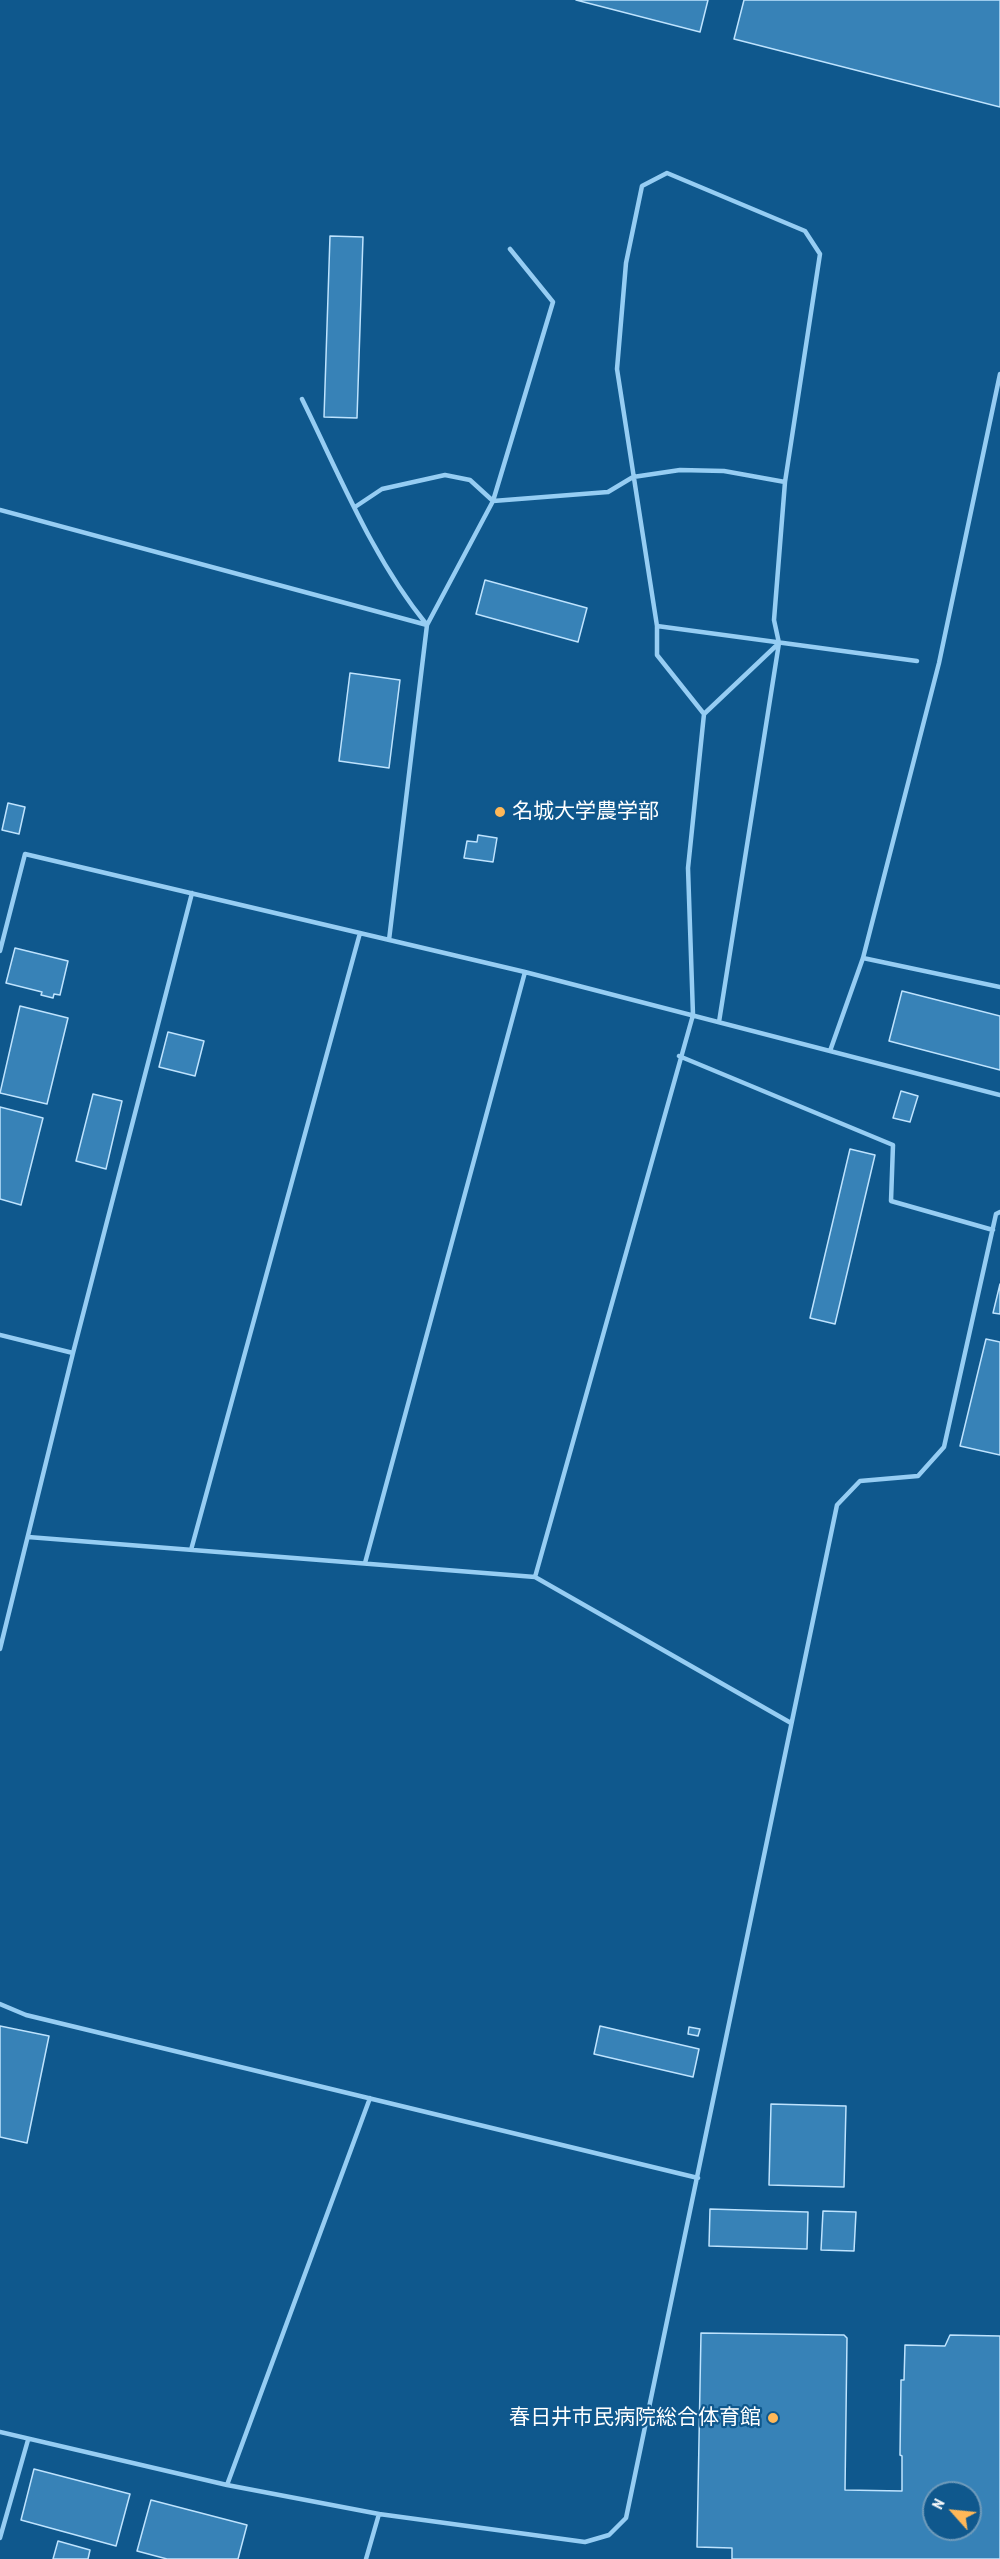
<!DOCTYPE html>
<html>
<head>
<meta charset="utf-8">
<style>
  body { margin:0 }
  #map { position:relative; width:1000px; height:2559px; overflow:hidden; background:#0f588d; font-family:"PT Sans Narrow",sans-serif }
  canvas { display:block }
  .north { position:absolute; left:922px; top:2481px; width:60px; height:60px; box-sizing:border-box; background:#0f588d; border:2px solid #6f9bbb; border-radius:50%; rotate:297deg; font-size:16px; font-weight:700; line-height:24px; text-align:center; color:#fff }
  .north::after { content:''; display:block; margin:auto; width:21px; height:27px; background:#ffb858; clip-path:polygon(50% 0,100% 100%,50% 72%,0 100%) }
</style>
</head>
<body>
<div id="map">
<canvas width="1000" height="2559"></canvas>
<div class="north">N</div>
</div>
<script>
const context = document.querySelector('canvas').getContext('2d');
context.lineJoin = 'round';
function fillPath(path, color) {
  context.fillStyle = color;
  context.fill(path, 'evenodd');
}
function stroke(path, color, width, dash) {
  context.strokeStyle = color;
  context.lineWidth = width;
  context.lineCap = dash ? 'butt' : 'round';
  context.setLineDash(dash || []);
  context.stroke(path);
}
function drawText(font, color, halo, rows, align = 'center') {
  context.font = font + ' "PT Sans Narrow","Noto Sans JP",sans-serif';
  context.lineWidth = 4.5;
  context.setLineDash([]);
  context.textBaseline = 'middle';
  context.strokeStyle = halo;
  context.fillStyle = color;
  for (const [text, x, y, turn = 0] of rows) {
    context.save();
    context.translate(x, y);
    context.rotate((+turn || 0) * Math.PI / 180);
    context.textAlign = isNaN(turn) ? turn : align;
    if (halo) context.strokeText(text, 0, 0);
    context.fillText(text, 0, 0);
    context.restore();
  }
}
const building = new Path2D(`
  M576,0h132l-8,32z
  M744,0h256v107l-266,-68z
  M330,236l33,1 -6,181 -33,-1z
  M485,580l102,28 -9,34 -102,-28z
  M350,673l50,7 -11,88 -50,-7z
  M8,803l17,4 -6,27 -17,-4z
  M478,835l19,3 -4,24 -29,-4 3,-17 10,1z
  M15,948l53,13 -8,34 -6,-1 -1,4 -12,-3 1,-3 -36,-9z
  M902,991l98,25v54l-111,-29z
  M20,1006l48,12 -21,86 -47,-11z
  M168,1032l36,9 -9,35 -36,-9z
  M901,1091l17,5 -8,26 -17,-4z
  M93,1094l29,7 -16,68 -30,-8z
  M0,1107l43,11 -22,87 -21,-6z
  M850,1149l25,6 -40,169 -25,-6z
  M1000,1284v30l-7,-1z
  M986,1339l14,3v113l-40,-9z
  M0,2026l49,10 -22,107 -27,-6z
  M600,2026l99,23 -6,28 -99,-23z
  M689,2027l11,2 -2,7 -10,-2z
  M771,2104l75,2 -2,81 -75,-2z
  M710,2209l98,3 -1,37 -98,-3z
  M823,2211l33,1 -2,39 -33,-1z
  M701,2333l143,2 3,3 -2,152 57,1v-35l-2,-1 1,-75h3l1,-35 40,1 5,-11 50,1v223h-268v-11l-35,-1zM934,2493h36v36h-36z
  M34,2469l96,25 -14,52 -95,-26z
  M151,2500l96,25 -9,34h-71l-30,-8z
  M58,2541l32,9 -2,9h-35z`);
fillPath(building, '#3782b7');
stroke(building, '#bee3fe', 1.5);
stroke(new Path2D(`
  M355,507l27,-18 63,-14 25,5 23,21 115,-9 25,-15 47,-7 44,1 61,11
  M0,510l427,115c-54,-66 -87,-149 -125,-226
  M657,626l260,35
  M704,714l-47,-59v-29l-40,-257 9,-106 16,-77 25,-13 138,58 15,23 -35,228 -11,138 5,23 -60,379
  M389,940l38,-315 66,-124 60,-199 -43,-53
  M0,951l25,-97 500,118 475,123
  M863,958l137,29
  M830,1051l33,-93 76,-295 61,-289
  M679,1056l214,89 -2,56 102,29
  M0,1335l73,18
  M28,1537l507,40 256,146
  M191,1550l169,-617
  M365,1563l160,-591
  M535,1577l158,-562 -5,-147 16,-154 74,-70
  M0,1649l73,-296 119,-460
  M0,2004l26,11 672,163
  M0,2432l227,53 152,29 206,28 24,-7 17,-17 211,-1013 23,-24 58,-5 26,-29 52,-233 4,-2
  M227,2485l143,-387
  M0,2538l28,-98
  M366,2559l13,-45`), '#96cdf3', 4.5);
for (const [x, y, r, color] of [
  [500,812,6,"#ffb858"],
  [773,2418,6,"#ffb858"]
]) {
  const dot = new Path2D();
  dot.arc(x, y, r, 0, 2 * Math.PI);
  context.fillStyle = color;
  context.fill(dot);
  stroke(dot, '#0f588d', 2);
}
drawText('21px', '#fff', '#0f588d', [
  ["名城大学農学部",512,812],
  ["春日井市民病院総合体育館",761,2418,"right"]
], 'left');
</script>
</body>
</html>
